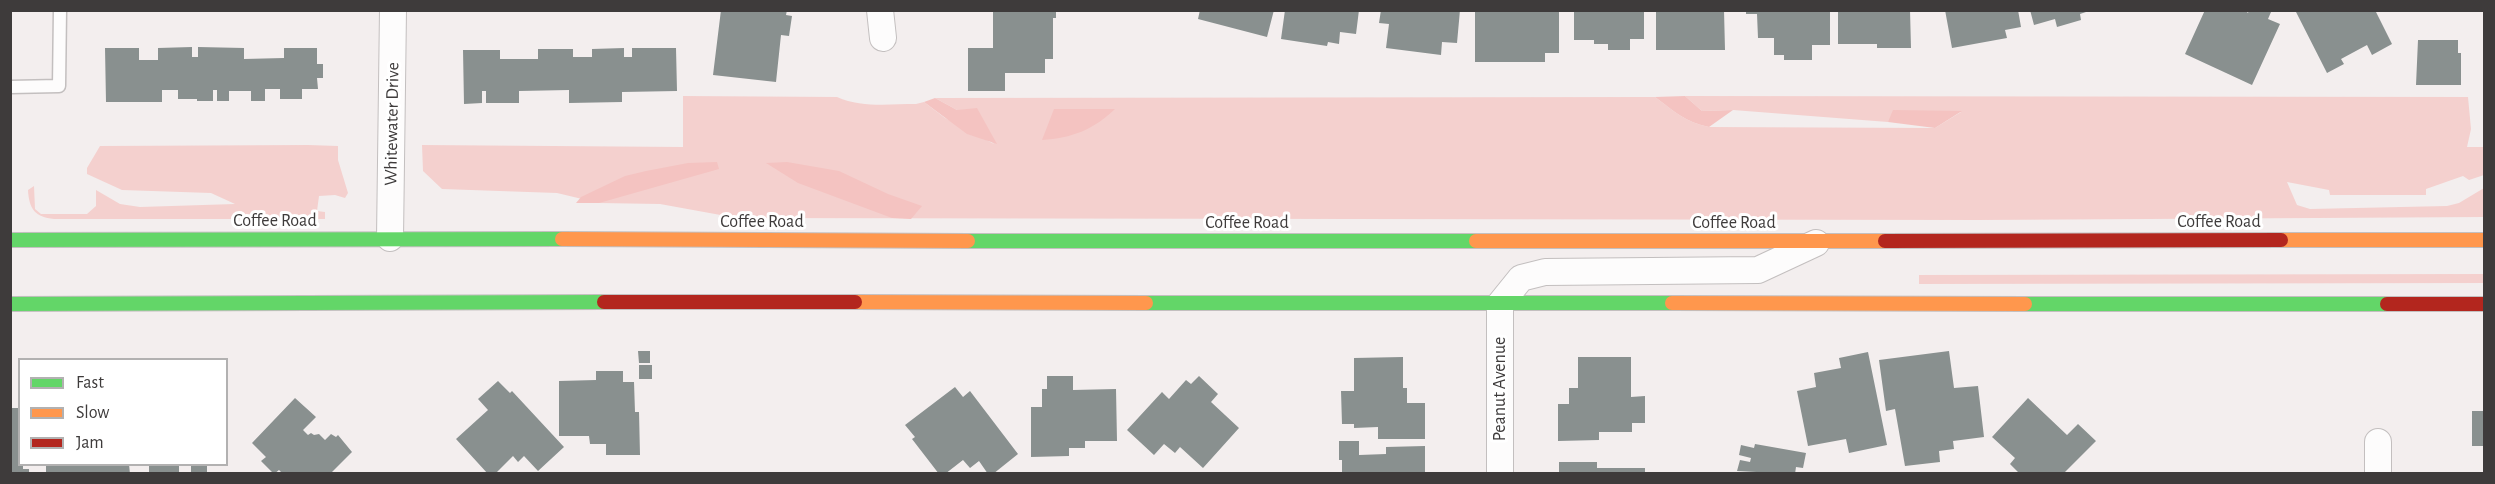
<!DOCTYPE html>
<html>
<head>
<meta charset="utf-8">
<style>
  body { margin:0 }
  #map { position:relative; width:2495px; height:484px; overflow:hidden; background:#f3eeee; font-family:"Alegreya Sans",sans-serif }
  canvas { display:block }
  .frame { position:absolute; inset:0; border:12px solid #3e3b3b; pointer-events:none }
  .legend { position:absolute; left:18px; top:358px; width:210px; height:108px; box-sizing:border-box; background:#fff; border:2px solid #b2b1b1; margin:0; padding:8px 10px; list-style:none; font-size:18px; color:#3e3b3b }
  .legend li { display:flex; align-items:center; gap:12px; height:30px }
  .legend b { width:30px; border:2px solid #b2b1b1 }
</style>
</head>
<body>
<div id="map">
<canvas width="2495" height="484"></canvas>
<div class="frame"></div>
<ul class="legend">
<li><b style="height:8px;background:#63d668"></b>Fast</li>
<li><b style="height:8px;background:#ff974d"></b>Slow</li>
<li><b style="height:8px;background:#b3261e"></b>Jam</li>
</ul>
</div>
<script>
const context = document.querySelector('canvas').getContext('2d');
context.lineJoin = 'round';
function fillPath(path, color) {
  context.fillStyle = color;
  context.fill(path, 'evenodd');
}
function stroke(path, color, width, dash) {
  context.strokeStyle = color;
  context.lineWidth = width;
  context.lineCap = dash ? 'butt' : 'round';
  context.setLineDash(dash || []);
  context.stroke(path);
}
function drawText(font, color, halo, rows, align = 'center') {
  context.font = font + ' "Alegreya Sans",sans-serif';
  context.lineWidth = 6;
  context.setLineDash([]);
  context.textBaseline = 'middle';
  context.strokeStyle = halo;
  context.fillStyle = color;
  for (const [text, x, y, turn = 0] of rows) {
    context.save();
    context.translate(x, y);
    context.rotate((+turn || 0) * Math.PI / 180);
    context.textAlign = isNaN(turn) ? turn : align;
    if (halo) context.strokeText(text, 0, 0);
    context.fillText(text, 0, 0);
    context.restore();
  }
}
fillPath(new Path2D(`
  M683,96l154,1c25,11 52,7 79,7l8,-2 21,16 49,26 -37,-34 -22,-12 720,-1c17,13 32,26 54,30l226,1 26,-16 -69,5 -4,5 -155,-12 -31,1 -17,-15 783,1 3,32 -4,18h17v28l-15,5 -6,-4 -37,13v6h-96l-1,-5 -42,-8 10,23 13,4 137,-3 12,-3 25,-15v29l-506,3 -1241,-2 -77,-14 -61,-1 -42,-10 -115,-4 -19,-18 -1,-26 261,2z
  M308,145l30,1v14l10,33 -3,5 -10,-3 -16,1 -2,15 8,1v7h-271c-19,-2 -25,-10 -26,-29l6,-4 1,23 6,5h46l9,-8v-16l24,14 20,3 95,-3 -24,-11 -89,-3 -35,-16v-6l13,-22z
  M2484,274v9l-565,1v-9z`), '#f4d0ce');
fillPath(new Path2D(`
  M1685,96l17,15 31,-1 -24,17c-22,-4 -37,-17 -54,-30z
  M935,98l22,12 20,-2 20,36 -30,-10 -43,-32z
  M1054,109h61c-22,21 -43,29 -73,31z
  M1893,110l69,1 -27,17 -47,-6z
  M717,162l2,7 -120,34h-23l5,-6 44,-21 21,-5 42,-8z
  M787,162l52,9 49,23 34,12 -11,13 -19,-1 -94,-35 -32,-20z`), '#f4c3c1');
fillPath(new Path2D(`
  M721,10h66l-1,5 6,1 -3,20 -8,-1 -5,47 -63,-7z
  M993,10h63v8h-3v41h-8v14h-40v18h-37v-43h25z
  M1200,10h74l-7,27 -69,-18z
  M1285,10h74l-3,24 -16,-2 -1,12 -11,-2 -1,4 -46,-7z
  M1381,10h79l-3,33 -15,-1 -1,13 -55,-7 3,-24 -10,-1z
  M1475,10h84v43h-14v9h-70z
  M1574,10h70v29h-14v11h-22v-6h-14v-4h-20z
  M1656,10h68l1,40h-69z
  M1746,10h84v35h-18v15h-28v-5h-10v-17h-16l-1,-24h-11z
  M1838,10h72l1,38h-34v-4h-39z
  M1945,10h73l3,17 -16,3 2,8 -55,10z
  M2030,10h59v1l-9,3 1,6 -24,7 -2,-8 -21,6z
  M2205,10h40l3,3 1,-3h20l2,2 -3,7 12,5 -28,61 -67,-31z
  M2295,10h80l17,34 -20,11 -5,-10 -26,14 3,5 -17,9z
  M2418,40h40v13h3v32h-45z
  M192,47v10h6v-10l46,1v11l40,-1v-10h33v16h6v14h-6l1,11h-16v10h-22v-10h-15v12h-14v-10h-22v10h-12v-11h-4v11h-16v-2h-19v-9h-16v12h-56l-1,-54h34v12h19v-12z
  M624,48v9h8v-9h44l1,43 -55,1v10l-53,1v-13l-50,1v12h-33v-12h-4v12l-18,1 -1,-54h37v9h38v-10h35v8h19v-8z
  M638,351h12v12h-11z
  M1949,351l5,37 24,-2 6,51 -31,4 1,8 -15,2 1,11 -35,4 -10,-57 -9,2 -7,-51z
  M1868,352l19,93 -38,8 -3,-14 -38,7 -11,-55 19,-4 -2,-14 27,-5 -2,-10z
  M1403,357v31h4v15h18v36h-47v-12l-24,1v-4h-12l-1,-33h13v-33z
  M1578,357h53v40l14,-1v27h-13v9h-33v8l-41,1v-37h11v-16h9z
  M639,365h13v14h-13z
  M596,371h27v11h11l1,30h4l1,43h-34v-11h-16l-1,-8h-30v-55l37,-1z
  M1047,376h26v14l43,-1 1,52h-32v7h-16v8l-38,1v-50h11v-18h5z
  M1199,376l19,18 -7,8 28,26 -36,40 -23,-21 -5,6 -11,-9 -10,11 -27,-25 35,-38 7,7 17,-19 5,4z
  M498,381l12,12 2,-2 52,56 -26,24 -14,-15 -6,6 -5,-6 -18,18h-7l-32,-35 32,-29 -10,-11z
  M955,387l8,10 7,-6 48,63 -25,20h-5l-9,-13 -9,7 -7,-8 -18,14h-6l-27,-35 3,-2 -10,-12z
  M295,398l21,19 -13,13 5,5 3,-2 3,2 5,-1 6,6 6,-6 5,3 2,-2 14,17 -22,22h-47l-4,-4 -5,4 -13,-13 5,-4 -14,-14z
  M2028,398l39,37 11,-11 18,17 -33,33h-43l-10,-10 5,-6 -23,-21z
  M10,408h10v56h3v5h6v5h-19z
  M2472,411h12v35h-12z
  M1339,441h20v14l27,-1v-7l39,-1v28h-83v-14h-3z
  M1755,444l51,9 -3,15 -7,-1 -1,7 -58,-3 3,-11 10,2 1,-4 -12,-3 2,-10 13,3z
  M1559,462h38v6h48v6h-86z
  M46,464h83l1,10h-84z
  M149,464h30v10h-30z
  M191,464h16v9h-16z`), '#89908f');
const lane = new Path2D(`
  M10,87l49,-1 1,-76`);
const street = new Path2D(`
  M880,10l3,28
  M390,238l3,-228
  M2378,442v32
  M1500,474v-170l21,-26 24,-6 213,-2 58,-27`);
const fast = new Path2D(`
  M10,240l552,-1
  M968,241h508
  M1146,303h526
  M10,304l594,-2
  M2025,304h362`);
const slow = new Path2D(`
  M562,239l406,2
  M2281,240h203
  M1476,241h409
  M855,302l291,1
  M1672,303l353,1`);
const jam = new Path2D(`
  M1885,241l396,-1
  M604,302h251
  M2387,304h97`);
stroke(lane, '#c3bfbf', 15);
stroke(street, '#c3bfbf', 28);
stroke(fast, '#c3bfbf', 16);
stroke(slow, '#c3bfbf', 16);
stroke(jam, '#c3bfbf', 16);
stroke(lane, '#fdfcfc', 12);
stroke(street, '#fdfcfc', 26);
stroke(fast, '#63d668', 14);
stroke(slow, '#ff974d', 14);
stroke(jam, '#b3261e', 14);
drawText('18px', '#3e3b3b', '#fff', [
  ["Whitewater Drive",392,124,-89],
  ["Coffee Road",275,221],
  ["Coffee Road",762,222],
  ["Coffee Road",2219,222],
  ["Coffee Road",1247,223],
  ["Coffee Road",1734,223],
  ["Peanut Avenue",1500,389,-90]
]);
</script>
</body>
</html>
